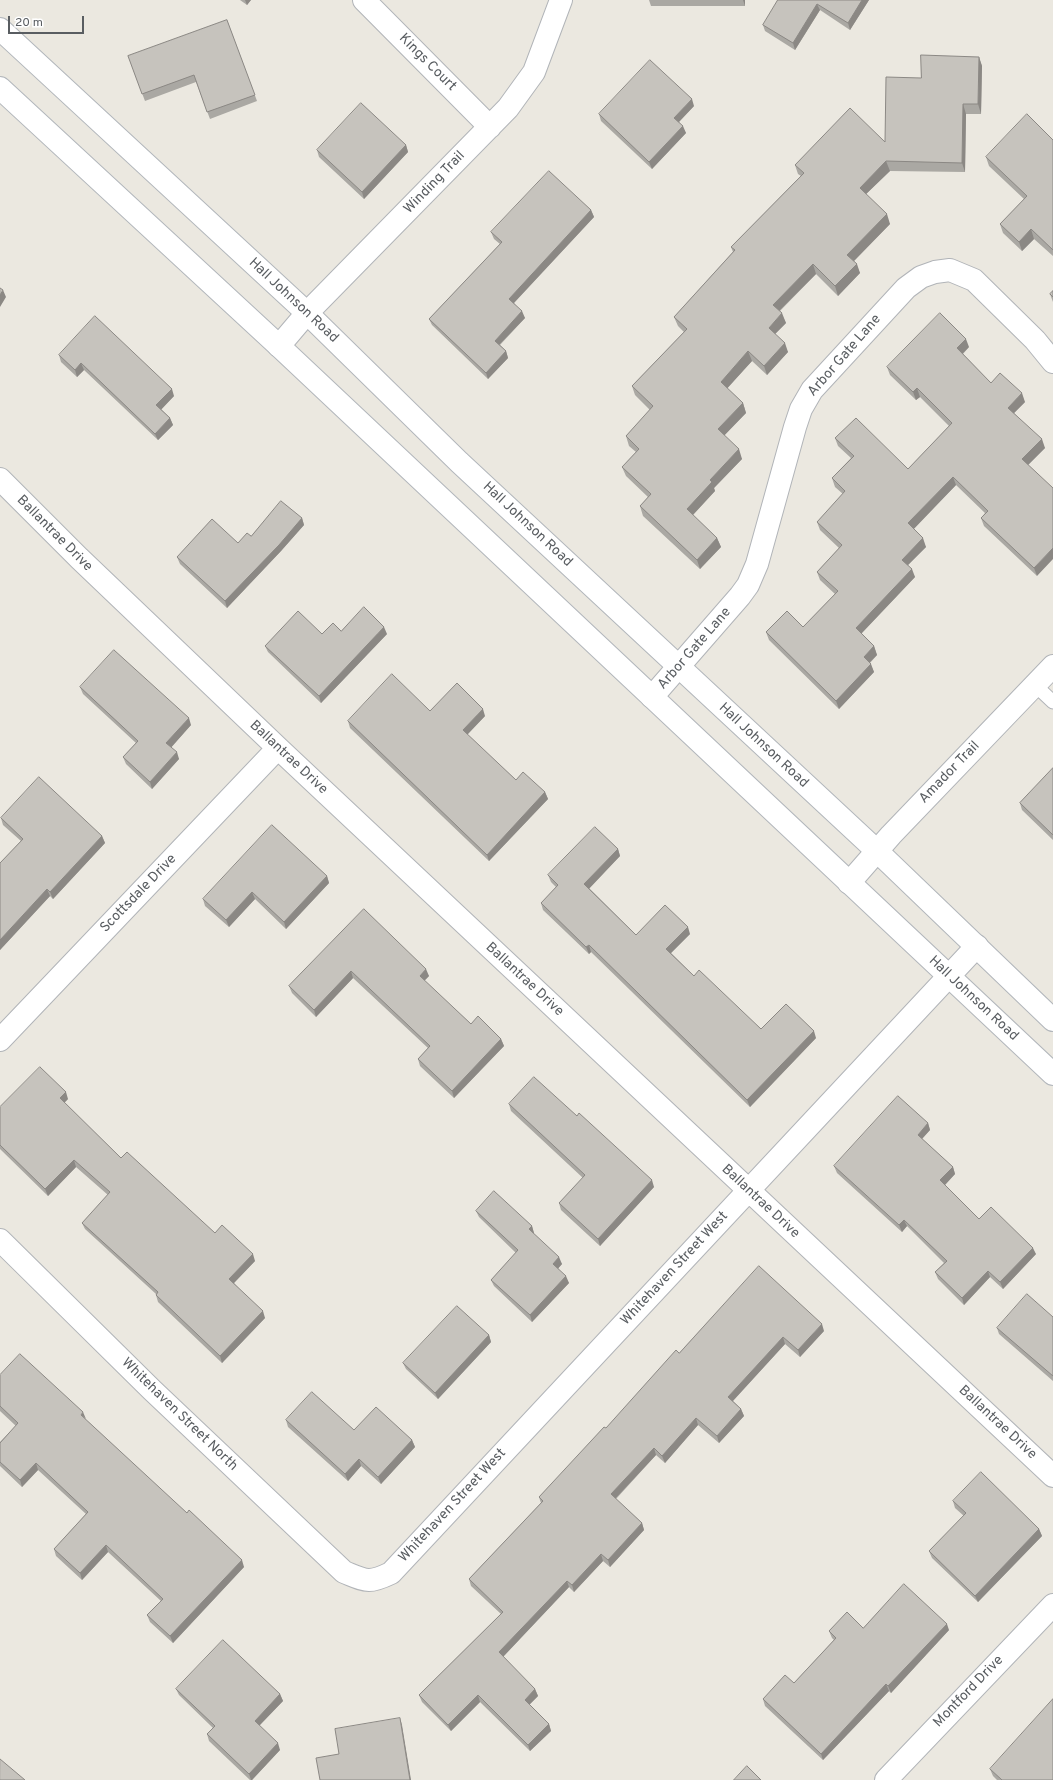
<!DOCTYPE html>
<html>
<head>
<meta charset="utf-8">
<style>
  body { margin:0 }
  #map { position:relative; width:1053px; height:1780px; overflow:hidden; background:#ebe8e0; font-family:Overpass,sans-serif }
  canvas { display:block }
  .scale { position:absolute; left:8px; top:16px; width:76px; height:18px; box-sizing:border-box; border:2px solid #595d61; border-top:0; padding-left:5px; font-size:12px; line-height:14px; white-space:nowrap; color:#595d61; -webkit-text-stroke:3px #fff; paint-order:stroke }
</style>
</head>
<body>
<div id="map">
<canvas width="1053" height="1780"></canvas>
<div class="scale">20 m</div>
</div>
<script>
const context = document.querySelector('canvas').getContext('2d');
context.lineJoin = 'round';
function stroke(path, color, width, dash) {
  context.strokeStyle = color;
  context.lineWidth = width;
  context.lineCap = dash ? 'butt' : 'round';
  context.setLineDash(dash || []);
  context.stroke(path);
}
function fillPath(path, color) {
  context.fillStyle = color;
  context.fill(path, 'evenodd');
}
function drawText(font, color, halo, rows, align = 'center') {
  context.font = font + ' Overpass,sans-serif';
  context.lineWidth = 4;
  context.setLineDash([]);
  context.textBaseline = 'middle';
  context.strokeStyle = halo;
  context.fillStyle = color;
  for (const [text, x, y, turn = 0] of rows) {
    context.save();
    context.translate(x, y);
    context.rotate((+turn || 0) * Math.PI / 180);
    context.textAlign = isNaN(turn) ? turn : align;
    if (halo) context.strokeText(text, 0, 0);
    context.fillText(text, 0, 0);
    context.restore();
  }
}
const lane = new Path2D(`
  M1035,685l18,17`);
const street = new Path2D(`
  M364,0l126,127
  M279,346l28,-33 201,-205 26,-36 27,-72
  M0,479l79,79 199,190 775,728
  M652,697l88,-101 8,-11 9,-21 38,-137 6,-18 11,-19 94,-102 15,-11 14,-5 15,-2 24,10 61,60 18,22
  M849,883l42,-48 162,-169
  M0,1040l278,-292
  M0,1240l152,150 192,182c22,9 24,12 47,1l586,-627
  M886,1780l167,-175`);
const secondary = new Path2D(`
  M0,29l307,284 152,149 418,389 176,169
  M0,88l279,258 774,728`);
stroke(lane, '#b1b4b8', 15);
stroke(street, '#b1b4b8', 24);
stroke(secondary, '#b2b6bb', 24);
stroke(lane, '#fff', 13);
stroke(street, '#fff', 22);
stroke(secondary, '#fff', 22);
fillPath(new Path2D(`
  M240,0h11l-4,5z
  M649,0h96v6h-94z
  M778,0h91l-19,30 -30,-20 -25,40 -30,-19 -2,-6z
  M227,20l30,81 -47,18 -14,-37 -51,19 -17,-45z
  M979,57l3,9 -1,48h-15l-1,58 -75,-1 -24,23 24,30 -36,37 6,12 -22,23 -22,-22 -36,37 6,12 -11,11 13,18 -21,23 -15,-14 -25,27 16,15 3,10 -22,22 18,24 -28,29 1,3 -22,24 24,23 4,9 -21,22 -57,-53 -3,-10 8,-9 -22,-21 -4,-9 14,-15 -7,-6 -3,-10 24,-26 -15,-15 -3,-9 52,-54 -6,-6 -4,-9 59,-65 -2,-5 70,-71 -3,-2 -3,-9 90,-23 36,-64z
  M694,106l-15,16 7,11 -34,36 -51,-48 -2,-7z
  M1053,140v116l-19,-17 -12,12 -19,-18 -3,-9 24,-25 -35,-33 -3,-9z
  M406,145l2,7 -44,47 -45,-42 -2,-7z
  M591,210l3,7 -80,86 11,15 -25,27 6,6 2,7 -20,21 -56,-54 -3,-6 71,-75 -6,-5 -3,-7z
  M1053,291v11l-3,-8z
  M969,347l-6,7 28,29 34,19 -11,11 31,35 -17,17 9,111 -53,-50 -3,-8 4,-5 -29,-28 -43,44 13,18 -18,18 7,12 -54,57 13,12 3,9 -7,8 4,9 -35,37 -70,-69 -3,-8 37,-5 32,-33 -15,-14 -3,-8 22,-24 -19,-18 -3,-8 26,-28 -8,-7 -3,-9 19,-20 -13,-12 -3,-8 73,31 41,-43 -29,-29 -4,3 -26,-25 -3,-8z
  M59,355l115,41 -13,13 9,9 3,7 -15,15 -74,-70 -7,7 -16,-15z
  M302,518l2,7 -23,26 -54,57 -47,-44 -3,-7 61,-14 13,-7z
  M322,634h65l-66,69 -53,-51 -3,-6z
  M80,687l111,38 -20,22 8,12 -27,30 -26,-25 -3,-7 13,-14 -53,-49z
  M430,711l55,5 -18,19 49,45 29,12 3,7 -59,62 -139,-133 -2,-7z
  M1053,768v72l-31,-30 -2,-7z
  M1,818l101,18 3,7 -52,56 -3,-3 -50,54v-87l21,-22 -18,-16z
  M618,849l2,7 -31,32 47,47 54,-1 -19,19 23,23 67,53 55,9 -66,69 -159,-155 -2,2 -46,-44 -2,-7 15,-16 -5,-5 -3,-7z
  M327,876l2,7 -43,46 -31,-30 -26,28 -24,-21 -2,-7z
  M364,909l65,67 -5,5 47,43 30,15 3,7 -50,52 -34,-32 -2,-7 10,-11 -75,-70 -37,39 -24,-24 -3,-7z
  M68,1099l-4,4 57,55 94,75 40,28 -21,22 31,35 -43,45 -64,-61 -2,-7v-1l-71,-65 -3,-6 26,-28 -32,-28 -28,29 -48,-47v-42z
  M509,1104l68,12 77,71 -54,59 -39,-36 -2,-7 24,-25 -72,-67z
  M928,1123l2,7 -8,9 31,28 2,7 -10,11 34,34 57,35 -33,35 -13,-12 -26,28 -26,-26 -3,-7 9,-9 -37,-37 -5,6 -65,-59 -3,-7z
  M476,1211l56,15 2,8 28,30 -4,4 11,15 -37,39 -38,-36 -3,-6 25,-27 -37,-36z
  M1053,1317v64l-54,-47 -2,-6z
  M824,1331l-24,26 -15,-13 -52,57 8,8 3,7 -25,27 -21,-18 -33,38 -9,-8 -40,44 26,24 2,7 -34,37 -7,-6 -29,31 -5,-5 -66,70 32,32 3,7 -9,9 20,19 2,7 -21,20 -50,-49 -29,29 -29,-29 -3,-7 82,-81 -30,-28 -2,-7 72,-76 -2,-6 140,-144z
  M489,1335l2,7 -53,57 -32,-30 -3,-6z
  M0,1375l85,44 159,148 -71,76 -23,-21 -3,-7 14,-14 -53,-49 -26,28 -26,-24 -2,-7 32,-35 -48,-44 -16,17 -22,-21v-24l16,-16 -16,-15z
  M286,1420l126,20 3,7 -34,37 -20,-18 -13,15 -60,-54z
  M953,1501l86,28 3,7 -64,66 -46,-44 -3,-7 35,-35 -9,-8z
  M863,1628l86,2 -58,63 -2,-2 -66,69 -58,-54 -2,-7 31,-16 40,-43 -2,-2 -3,-7z
  M176,1689l104,5 3,7 -24,25 21,24 -28,30h-2l-41,-39 -2,-7 6,-6 -34,-33z
  M990,1769l63,11h-56l-4,-4z`), '#aaa8a3');
fillPath(new Path2D(`
  M245,0h6l-4,5z
  M743,0h2v6z
  M862,0h7l-19,30 -2,-7z
  M817,4l3,6 -25,40 -2,-7z
  M979,57l3,9 -1,48 -3,-10z
  M692,99l2,7 -18,19 -2,-7z
  M963,104l3,10 -1,58 -3,-9z
  M683,126l3,7 -34,36 -3,-7z
  M406,145l2,7 -44,47 -2,-7z
  M886,161l4,10 -27,26 -3,-9z
  M591,210l3,7 -83,89 -2,-7z
  M887,214l3,10 -39,40 -4,-9z
  M1031,229l3,10 -12,12 -3,-9z
  M813,264l3,10 -40,40 -3,-9z
  M857,264l3,9 -22,23 -3,-10z
  M3,290l3,7 -6,10v-12z
  M522,311l3,7 -28,29 -2,-6z
  M782,313l4,10 -14,14 -3,-9z
  M966,339l3,8 -9,9 -3,-8z
  M785,343l3,9 -21,23 -3,-9z
  M506,351l2,7 -20,21 -2,-6z
  M748,351l4,10 -28,31 -3,-10z
  M81,363l3,7 -7,7 -2,-7z
  M917,388l3,9 -4,3 -3,-8z
  M172,389l2,7 -15,16 -3,-7z
  M1022,393l3,9 -14,14 -3,-8z
  M743,403l3,10 -25,26 -3,-10z
  M170,418l3,7 -15,15 -3,-6z
  M1042,439l3,9 -20,20 -3,-9z
  M739,449l3,10 -28,29 1,3 -25,27 -3,-9 23,-29z
  M953,477l3,8 -45,47 -3,-9z
  M302,518l2,7 -23,26 -54,57 -2,-7z
  M717,538l4,9 -21,22 -3,-9z
  M923,538l3,9 -21,21 -3,-8z
  M1053,548v11l-16,17 -3,-8z
  M912,569l3,8 -56,59 -3,-8z
  M384,627l3,7 -66,69 -2,-7z
  M874,646l3,9 -10,10 -3,-8z
  M871,664l3,8 -35,37 -3,-8z
  M483,709l2,7 -20,21 -2,-7z
  M189,718l2,7 -22,25 -3,-7z
  M177,752l2,7 -27,30 -2,-7z
  M545,792l3,7 -59,62 -2,-6z
  M102,836l3,7 -52,56 -3,-7z
  M618,849l2,7 -33,35 -3,-7z
  M327,876l2,7 -43,46 -2,-7z
  M47,889l3,7 -50,54v-10z
  M252,892l3,7 -26,28 -3,-7z
  M688,927l2,7 -21,21 -3,-6z
  M589,945l2,7 -2,2 -3,-7z
  M426,969l3,7 -7,7 -2,-7z
  M351,971l2,7 -37,39 -2,-7z
  M814,1031l2,7 -66,69 -3,-7z
  M501,1039l3,7 -50,52 -2,-7z
  M66,1092l2,7 -6,6 -2,-7z
  M928,1123l2,7 -10,11 -2,-6z
  M74,1160l2,7 -28,29 -3,-7z
  M953,1167l2,7 -12,13 -3,-7z
  M652,1180l2,7 -54,59 -2,-7z
  M904,1220l3,6 -5,6 -3,-7z
  M532,1226l2,7 -2,3 -3,-7z
  M1033,1248l3,6 -33,35 -3,-7z
  M253,1254l2,7 -23,24 -3,-6z
  M559,1257l3,7 -6,7 -3,-7z
  M988,1271l2,6 -26,28 -2,-7z
  M566,1276l3,7 -37,39 -2,-7z
  M263,1311l2,7 -43,45 -2,-7z
  M822,1324l2,7 -24,26 -2,-7z
  M489,1335l2,7 -53,57 -3,-6z
  M783,1337l2,7 -55,60 -2,-7z
  M741,1409l3,7 -25,27 -2,-7z
  M83,1412l3,7 -5,-4z
  M696,1418l2,7 -33,38 -3,-7z
  M412,1440l3,7 -34,37 -3,-7z
  M654,1448l2,7 -43,46 -2,-7z
  M359,1459l2,7 -13,15 -3,-7z
  M36,1463l2,7 -16,17 -2,-7z
  M642,1523l2,7 -34,37 -2,-7z
  M1039,1529l3,7 -64,66 -3,-6z
  M106,1545l2,7 -26,28 -2,-7z
  M601,1554l2,7 -29,31 -2,-7z
  M242,1560l2,7 -71,76 -3,-7z
  M567,1581l2,6 -68,72 -2,-7z
  M947,1624l2,6 -58,63 -3,-7z
  M886,1684l3,7 -66,69 -2,-6z
  M535,1689l3,7 -11,11 -2,-7z
  M280,1694l3,7 -26,27 -2,-7z
  M478,1695l2,7 -29,29 -3,-6z
  M400,1718l2,7 9,55h-1z
  M549,1724l2,7 -21,20 -2,-6z
  M278,1743l2,7 -28,30h-1l-2,-6z`), '#8b8884');
const building = new Path2D(`
  M778,0h84l-14,23 -31,-19 -24,39 -30,-18z
  M227,20l28,75 -48,17 -13,-37 -52,19 -14,-38z
  M921,55l58,2 -1,47h-15l-1,59 -76,-2 -26,27 27,26 -40,41 10,9 -22,22 -22,-22 -40,41 9,8 -13,15 16,15 -21,23 -16,-15 -27,31 22,21 -25,26 21,20 -29,31 2,2 -25,27 30,29 -20,22 -57,-54 11,-12 -29,-27 17,-18 -13,-13 27,-30 -21,-20 55,-57 -13,-12 61,-67 -4,-3 73,-74 -9,-8 55,-57 35,34 1,-65 35,1z
  M650,60l42,39 -18,19 9,8 -34,36 -50,-48z
  M361,103l45,42 -44,47 -45,-42z
  M1027,114l26,26v110l-22,-21 -12,13 -19,-18 27,-28 -41,-39z
  M549,171l42,39 -82,89 13,12 -27,30 11,10 -20,22 -57,-54 73,-77 -11,-10z
  M0,288l3,2 -3,5z
  M1053,291v6l-3,-3z
  M940,313l26,26 -9,9 34,35 9,-10 22,20 -14,15 34,31 -20,20 31,29v60l-19,20 -53,-50 7,-7 -35,-34 -45,46 15,15 -21,22 10,9 -56,59 18,18 -10,11 7,7 -35,37 -70,-69 21,-21 16,16 35,-36 -21,-19 25,-27 -25,-23 28,-31 -13,-13 22,-22 -19,-18 21,-20 52,51 44,-46 -35,-35 -4,4 -26,-25z
  M95,316l77,73 -16,16 14,13 -15,16 -74,-71 -6,7 -16,-15z
  M281,501l21,17 -23,27 -54,56 -48,-44 35,-38 26,24 9,-10 4,3z
  M364,607l20,20 -65,69 -54,-50 33,-35 24,23 11,-11 8,8z
  M114,650l75,68 -23,25 11,9 -27,30 -27,-25 15,-16 -58,-54z
  M392,674l38,37 27,-28 26,26 -20,21 53,50 7,-8 22,20 -58,63 -139,-134z
  M1053,768v67l-33,-32z
  M39,777l63,59 -52,56 -3,-3 -47,51v-77l23,-24 -22,-21z
  M272,825l55,51 -43,46 -32,-30 -26,28 -23,-21z
  M595,827l23,22 -34,35 52,51 29,-30 23,22 -22,22 28,27 5,-6 62,59 25,-25 28,27 -67,69 -158,-155 -3,2 -45,-44 17,-18 -10,-10z
  M364,909l62,60 -6,7 51,48 7,-8 23,23 -49,52 -34,-32 12,-13 -79,-75 -37,39 -25,-24z
  M40,1067l26,25 -6,6 61,60 6,-6 88,81 7,-8 31,29 -24,25 34,32 -43,45 -64,-61 2,-3 -76,-69 28,-31 -36,-32 -29,29 -45,-44v-38z
  M534,1077l43,39 2,-3 73,67 -54,59 -39,-36 26,-28 -76,-71z
  M898,1096l30,27 -10,12 35,32 -13,13 39,39 12,-12 42,41 -33,34 -12,-11 -26,27 -27,-26 12,-11 -43,-41 -5,5 -65,-59z
  M494,1191l38,35 -3,3 30,28 -6,7 13,12 -36,39 -39,-35 27,-30 -42,-39z
  M759,1266l63,58 -24,26 -15,-13 -55,60 13,12 -24,27 -21,-18 -34,38 -8,-8 -43,46 31,29 -34,37 -7,-6 -29,31 -5,-4 -68,71 36,37 -10,11 24,24 -21,21 -50,-50 -30,30 -29,-30 84,-83 -34,-33 74,-78 -4,-4 65,-70 2,1 70,-78 3,3z
  M1027,1294l26,23v59l-56,-48z
  M457,1306l32,29 -54,58 -32,-30z
  M20,1354l63,58 -2,3 106,98 2,-3 53,50 -72,76 -23,-21 16,-16 -57,-54 -26,28 -26,-24 34,-37 -52,-49 -16,17 -20,-18v-19l18,-20 -18,-17v-31z
  M312,1392l42,38 22,-23 36,33 -34,37 -19,-18 -14,15 -59,-54z
  M981,1472l58,57 -64,67 -46,-45 37,-38 -13,-12z
  M904,1584l43,40 -59,62 -2,-2 -65,70 -58,-55 22,-24 9,8 42,-45 -7,-7 18,-19 16,16z
  M223,1640l57,54 -25,27 23,22 -29,31 -42,-40 8,-8 -39,-37z
  M1053,1699v81h-51l-12,-11z
  M400,1718l10,62h-90l-4,-22 23,-4 -4,-25z
  M0,1759l25,21h-25z
  M747,1766l14,14h-27z`);
fillPath(building, '#c6c3bd');
stroke(building, '#8b8884', 1);
drawText('14px', '#595d61', '#fff', [
  ["Kings Court",427,63,45],
  ["Winding Trail",435,183,-46],
  ["Hall Johnson Road",293,301,43],
  ["Arbor Gate Lane",845,356,-49],
  ["Hall Johnson Road",527,525,43],
  ["Ballantrae Drive",54,534,45],
  ["Arbor Gate Lane",695,649,-49],
  ["Hall Johnson Road",763,746,43],
  ["Ballantrae Drive",288,758,43],
  ["Amador Trail",950,773,-46],
  ["Scottsdale Drive",139,894,-46],
  ["Ballantrae Drive",524,980,43],
  ["Hall Johnson Road",973,999,43],
  ["Ballantrae Drive",760,1202,43],
  ["Whitehaven Street West",675,1269,-47],
  ["Whitehaven Street North",179,1415,44],
  ["Ballantrae Drive",997,1423,43],
  ["Whitehaven Street West",453,1506,-47],
  ["Montford Drive",969,1692,-46]
]);
</script>
</body>
</html>
